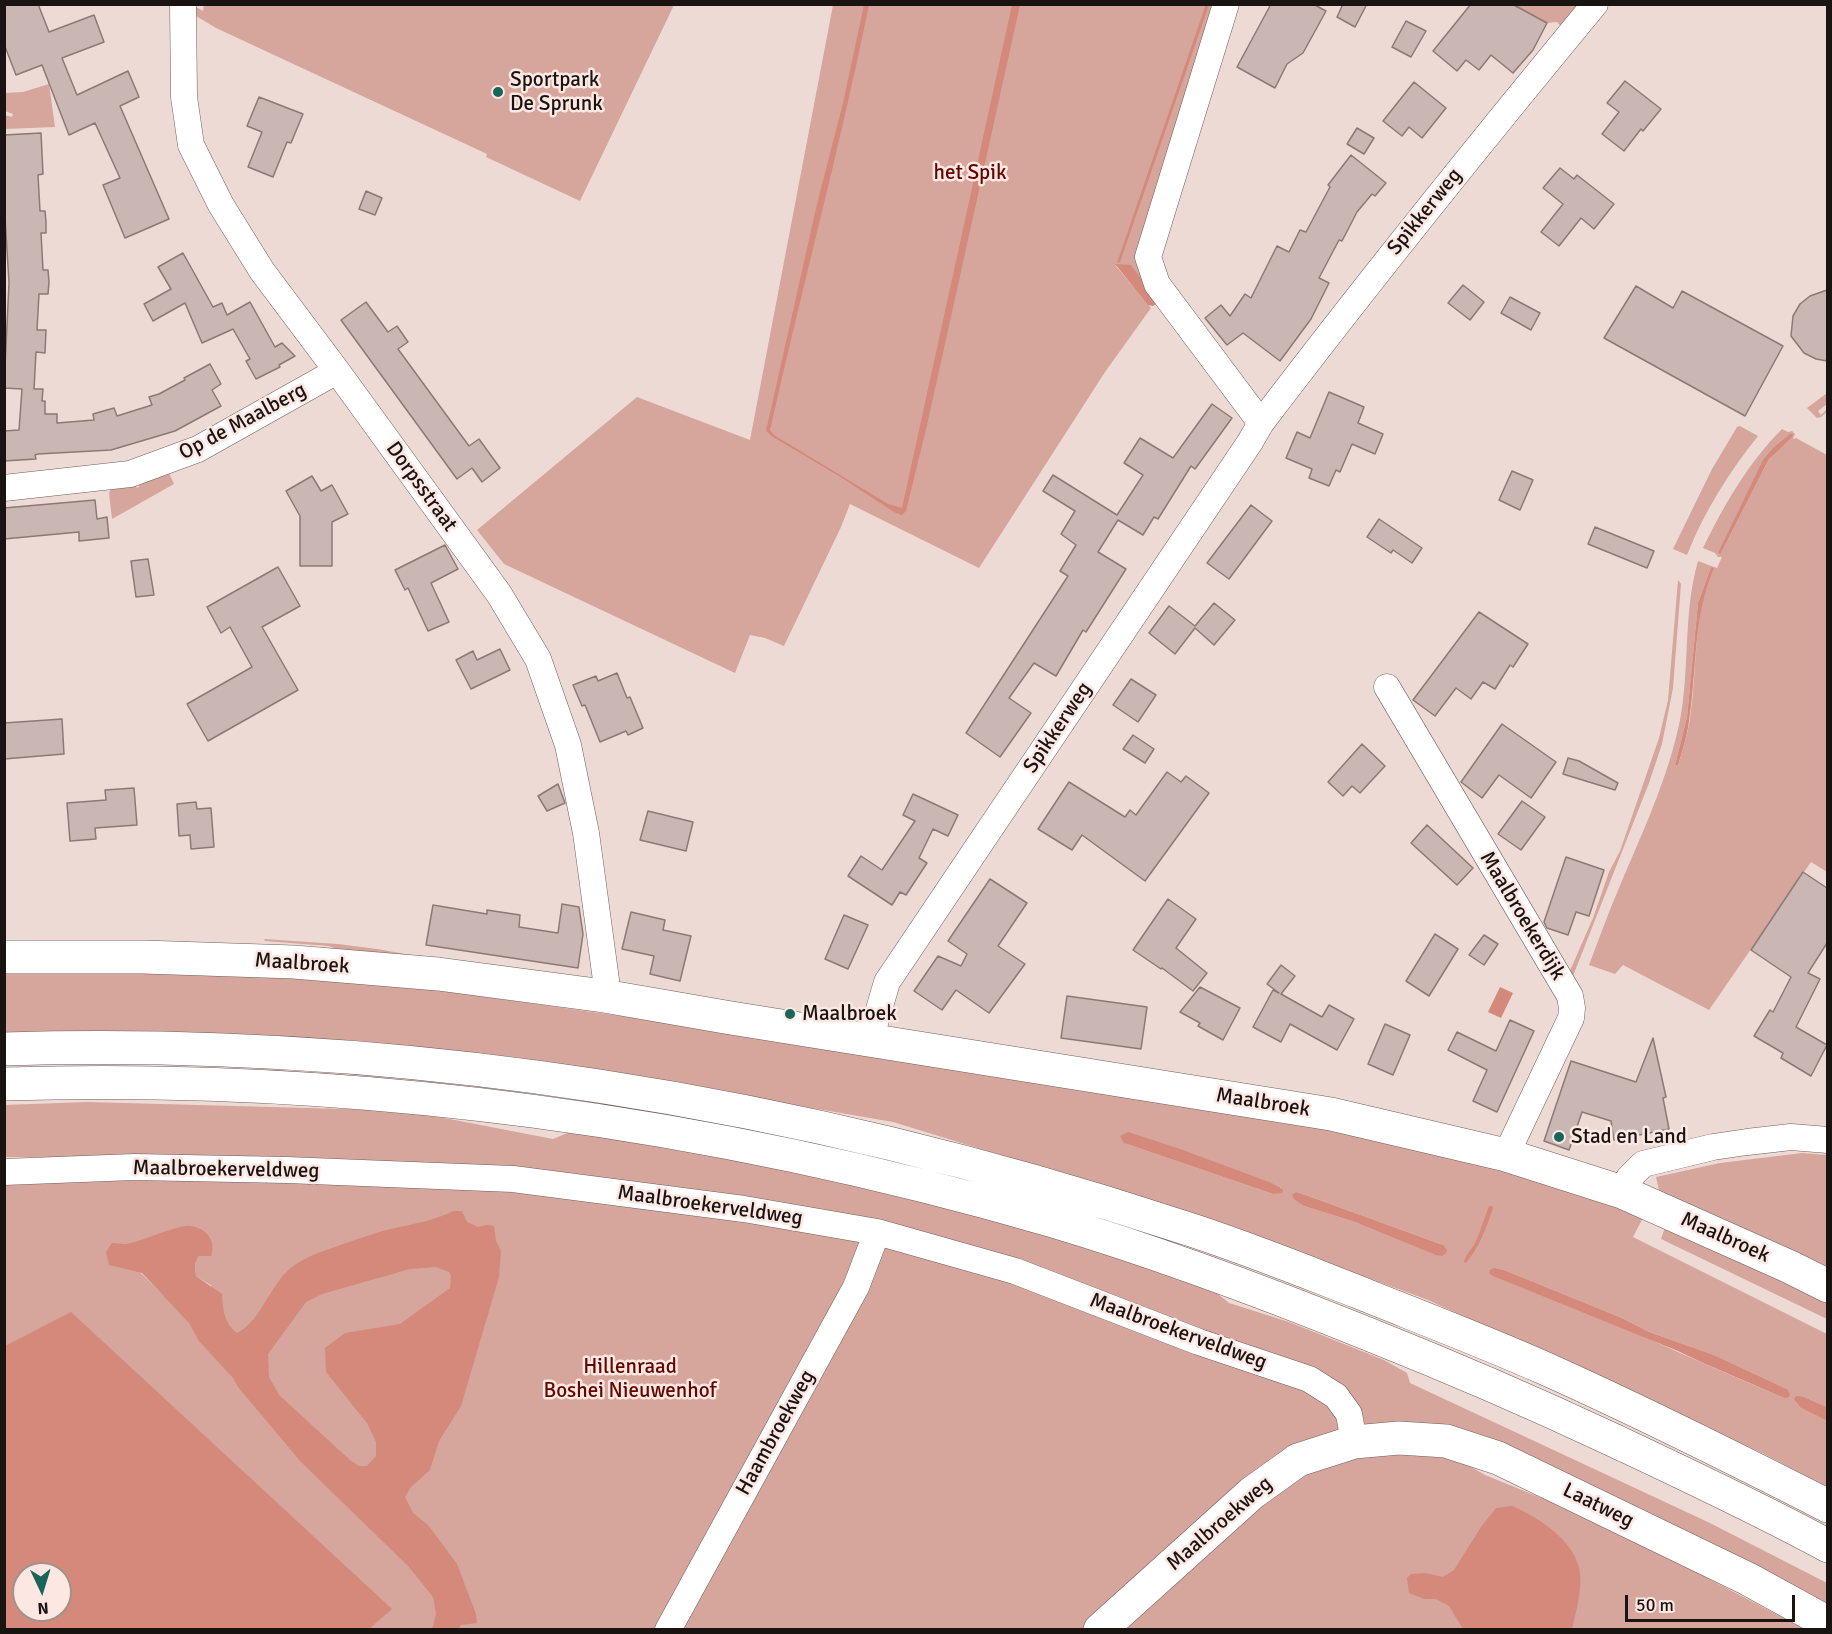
<!DOCTYPE html>
<html>
<head>
<meta charset="utf-8">
<style>
  body { margin:0 }
  #map { position:relative; width:1832px; height:1634px; overflow:hidden; background:#eedad5; font-family:Signika,sans-serif }
  canvas { display:block }
  .frame { position:absolute; inset:0; border:6px solid #191311; pointer-events:none }
  .north { position:absolute; left:12px; top:1562px; width:60px; height:60px; box-sizing:border-box; background:#fce7e2; border:2px solid #a1928e; border-radius:50%; rotate:176deg; font-size:16px; font-weight:700; line-height:24px; text-align:center; color:#191311 }
  .north::after { content:''; display:block; margin:auto; width:21px; height:27px; background:#1b6459; clip-path:polygon(50% 0,100% 100%,50% 72%,0 100%) }
  .scale { position:absolute; left:1625px; top:1595px; width:170px; height:27px; box-sizing:border-box; border:3px solid #191311; border-top:0; padding-left:8px; font-size:18px; line-height:21px; white-space:nowrap; color:#191311; -webkit-text-stroke:4px #fce7e2; paint-order:stroke }
</style>
</head>
<body>
<div id="map">
<canvas width="1832" height="1634"></canvas>
<div class="frame"></div>
<div class="north">N</div>
<div class="scale">50 m</div>
</div>
<script>
const context = document.querySelector('canvas').getContext('2d');
context.lineJoin = 'round';
function fillPath(path, color) {
  context.fillStyle = color;
  context.fill(path, 'evenodd');
}
function stroke(path, color, width, dash) {
  context.strokeStyle = color;
  context.lineWidth = width;
  context.lineCap = dash ? 'butt' : 'round';
  context.setLineDash(dash || []);
  context.stroke(path);
}
function drawText(font, color, halo, rows, align = 'center') {
  context.font = font + ' Signika,sans-serif';
  context.lineWidth = 5;
  context.setLineDash([]);
  context.textBaseline = 'middle';
  context.strokeStyle = halo;
  context.fillStyle = color;
  for (const [text, x, y, turn = 0] of rows) {
    context.save();
    context.translate(x, y);
    context.rotate((+turn || 0) * Math.PI / 180);
    context.textAlign = isNaN(turn) ? turn : align;
    if (halo) context.strokeText(text, 0, 0);
    context.fillText(text, 0, 0);
    context.restore();
  }
}
fillPath(new Path2D(`
  M191,4l12,7 1,-7 470,1 -94,196 -94,-44 1,-3 -271,-126 -25,-15z
  M833,5h394l-80,219 11,72 -43,-31 36,43 -46,64 -126,196 -129,-64 -9,23 -57,119 -19,-8 -15,-3 -15,38 -231,-109 -27,-34 160,-133 113,43z
  M1512,5h70l-19,24 -6,-7 -10,1z
  M49,84l6,43 -50,2 -1,-14 8,2 1,-3 -8,-3v-18l18,-1z
  M1827,393v11l-9,7 3,4 6,-6v3l-6,5 -4,1 -10,-10z
  M1740,426l18,10c-29,36 -54,76 -71,119l-14,-6 39,-80 25,-42z
  M1782,429l6,3 4,-1 3,3 -2,5 3,-1 31,17v417l-16,-10 -102,148 -86,-45 -8,9 -26,-9c10,-26 19,-52 30,-77 23,-55 49,-109 61,-168 10,-52 3,-107 18,-159l19,7 5,-11h-4l-3,-4 -12,-5c21,-43 45,-85 79,-119zM1772,449l3,3 -6,7 -49,96 -2,-1zM1711,567l2,1c-21,51 -15,104 -24,157 -3,14 -7,27 -11,41l-3,-1 12,-48 11,-114z
  M168,471l6,13 -62,35 -3,-26 3,-7 22,-3 3,5 2,-1 -1,-4z
  M1678,580l3,4 -8,104 -11,56 -13,39 -76,193 -9,4 5,-7 24,-55 16,-46 11,-21 39,-113 9,-38z
  M264,939l74,5 39,5 34,6 2,6 -57,-5 -28,-10 -63,-5z
  M5,973h200l132,8 107,10 395,56 509,82 219,59 77,28 -11,21 194,97v73l-23,-10 -3,11 26,13v66l-63,-33 -336,-154 -216,-80 -319,-98 -377,-65 -277,-19 -234,-2zM1124,1143l108,27 49,17 1,5 -9,2zM1296,1192l4,1 143,52 -85,-22 -54,-17zM1495,1268l9,2 118,48 27,14 65,23 73,34 -3,9c-97,-41 -193,-85 -289,-130z
  M87,1102l295,8 52,6 119,23 45,-19 504,78 127,105 60,19 95,38 23,13 3,10 300,140 117,60v29l-412,-178 70,41 118,48 201,106h-1799v-450l300,-2 132,12 29,-13 -186,-15 -275,-4 -1,-52zM130,1243l69,13 -4,8 1,12 16,10 -47,11 -53,-53zM24,1574h36v36h-36z
  M1802,1153l25,2v116l-157,-73 -11,-8 -3,-13 64,-14z
  M1666,1224l161,72v23l-166,-80z`), '#d6a59c');
fillPath(new Path2D(`
  M1206,4l3,1 -89,257 -3,1z
  M864,5h5c-29,142 -67,283 -99,425l4,5 114,69 14,4 110,-503h8l-93,420 -21,86 -4,4 -8,-3 -55,-36 -66,-39 -7,-6 51,-227 26,-101z
  M1115,264l16,1 25,34v5l-3,2 -5,-1z
  M1790,434h3l-1,3 -23,22 -49,96 -2,-2 45,-93 9,-11z
  M1711,567l3,1c-21,48 -17,102 -25,153 -2,16 -7,30 -11,45l-3,-1 12,-48 11,-114z
  M1500,987l13,6 -12,25 -13,-6z
  M1128,1132l52,17 89,33 11,5 3,3 -1,3 -9,1 -149,-51 -4,-7z
  M1296,1192l4,1 143,52 4,5 -1,3 -4,3 -6,-1 -78,-32 -54,-17 -10,-7 -2,-4z
  M1489,1206h3l1,2c-7,20 -13,38 -27,55l-2,-1c1,-6 6,-11 10,-17 6,-12 10,-26 15,-39z
  M453,1211h9l5,11 11,5 9,-2 7,1 2,15 5,10 -2,26 -38,129 -22,35 -9,29 -19,17 -6,10 8,16 15,12 29,39 19,50 1,9 -16,2 -3,4 -26,1 4,-16 -3,-17 -25,-31 -108,-105 -62,-74 -5,-9 -34,-37 -10,-18 -47,-50 -33,-8 -3,-13 6,-9c6,0 13,1 19,0 13,-3 50,-19 60,-17 15,2 26,15 20,30h-12l-4,8 1,12 26,18c1,16 2,29 15,39 26,-13 33,-52 59,-69 19,-12 35,-15 56,-23 13,-4 25,-9 39,-12 21,-5 43,-8 62,-18zM436,1267l13,5 2,4 -1,12 -50,36 -55,9 -20,15 1,24 41,51 9,19v14l-9,10h-8l-9,-6 -71,-65 -10,-18 -1,-23 38,-52 16,-8 88,-25z
  M1495,1268l9,2 118,48 27,14 65,23 73,34 3,5 -1,3 -5,1 -83,-36 -23,-11 -185,-75 -4,-3 1,-3z
  M71,1312l321,297 -23,20h-364v-283zM24,1574h36v36h-36z
  M1796,1396l8,1 23,10v14l-26,-13 -7,-9z
  M1512,1506c26,11 65,36 68,67 2,18 -4,39 -8,56h-109l-14,-23 -13,-7h-12l-15,-6 -2,-15 4,-4 14,-1 18,4 11,-7 27,-43 15,-19z`), '#d4897b');
const building = new Path2D(`
  M4,4h34l11,28 45,-17 10,27 -42,16 15,37 51,-24 11,26 -19,9 49,113 -44,19 -22,-53 17,-7 -25,-55 -26,12 -27,-70 -26,10 -12,-31z
  M1271,4h42l13,7 -23,42 -16,11 -12,24 -38,-21z
  M1343,4h24l-12,23 -18,-10z
  M1471,4h41l35,19 -14,27 -20,23 -22,-18 -12,15 -13,-10 -9,11 -24,-20z
  M1406,21l20,10 -15,26 -19,-10z
  M1625,81l36,28 -18,22 -2,-2 -17,22 -22,-17 17,-22 -12,-9z
  M1414,82l32,26 -24,30 -13,-11 -7,9 -19,-15z
  M259,97l44,17 -12,29 -4,-1 -14,35 -25,-10 14,-35 -15,-6z
  M1357,128l17,10 -10,16 -17,-10z
  M41,133l2,41 -5,1 2,36h5l1,11v11h-5l2,37h5l1,12 -1,12h-9l-2,36h9l-1,23 -9,-1 -2,37h9l-1,12h3v13h12v9l37,-3 -1,-6 21,-6 3,8 35,-11 -3,-8 10,-3 26,-14 -1,-2 26,-14 11,20 -9,6 9,16 -46,25 -64,19 -73,4 -3,1 1,4 -32,2v-30l15,-1 3,-41 -18,-1 5,-105 -5,-82v-66z
  M1351,155l35,28 -11,13 -3,-2 -15,18 -15,29 -3,-1 -20,38 10,5 -18,36 -31,42 -37,-28 -16,12 -22,-27 16,-13 9,11 15,-22 6,4 26,-52 12,6 11,-22 6,2 24,-45 -2,-2z
  M1560,168l14,11 3,-4 37,29 -20,25 -13,-11 -22,28 -18,-14 22,-28 -20,-16z
  M366,191l16,7 -7,17 -16,-6z
  M183,253l30,54 9,-4 5,12 23,-13 25,45 7,-4 13,13 -16,9 1,2 -24,12 -10,-18 4,-2 -17,-30 -31,14 -17,-40 -32,18 -9,-17 27,-15 -13,-22z
  M1463,285l21,17 -14,18 -22,-17z
  M1636,286l37,22 9,-17 101,55 -38,70 -141,-78z
  M1827,290v71l-11,-2 -12,-6 -13,-17 2,-20 7,-12 10,-8z
  M1510,297l30,16 -9,17 -30,-17z
  M366,302l22,30 9,-6 11,16 -10,7 71,97 10,-7 21,29 -18,14 -10,-14 -15,11 -116,-159z
  M1329,392l35,15 -6,16 25,11 -8,20 -23,-10 -12,28 -4,-2 -7,16 -20,-8 3,-9 -26,-11 11,-26 13,6z
  M1212,404l20,14 -37,51 -4,-3 -33,53 -4,-2 -11,18 -25,-15 -20,32 28,17 -40,63 -3,-2 -27,46 -22,-13 -25,35 22,15 -31,44 -34,-24 102,-157 -8,-5 16,-26 -15,-11 14,-23 -32,-20 10,-16 64,40 26,-40 -19,-12 16,-25 33,20z
  M1512,471l21,9 -13,30 -21,-10z
  M312,476l9,15 11,-6 16,29 -16,8v44h-32v-50l-14,-25z
  M95,500l2,19 10,-2 2,21 -30,3v-9l-75,7v-31z
  M1251,505l21,16 -43,58 -22,-16z
  M1379,519l43,29 -10,15 -19,-13 -2,3 -24,-16z
  M1595,527l59,24 -7,17 -59,-24z
  M445,545l13,24 -27,14 18,39 -21,9 -20,-43 -3,2 -10,-20z
  M148,559l6,36 -18,2 -5,-36z
  M278,567l22,39 -38,21 36,63 -90,51 -21,-37 65,-37 -22,-40 -9,6 -14,-26z
  M1214,603l21,17 -21,25 -19,-17 -20,26 -26,-21 20,-27 26,20z
  M1479,612l49,32 -15,23 -3,-2 -15,24 -12,-7 -12,17 -15,-11 -21,28 -22,-16z
  M500,649l10,21 -39,19 -15,-29 17,-9 4,9z
  M617,673l10,25 3,-1 13,31 -15,7 -2,-4 -26,11 -15,-37 -3,1 -9,-21 23,-9 2,5z
  M1131,679l25,16 -18,27 -25,-17z
  M62,719l2,35 -60,5v-36z
  M1502,724l54,38 -25,36 -32,-23 -17,23 -21,-16z
  M1133,735l21,14 -9,14 -22,-14z
  M1362,744l23,22 -25,27 -8,-7 -9,10 -15,-14z
  M1568,758l11,3 39,22 -3,7 -52,-16z
  M1167,772l14,10 5,-6 23,17 -64,88 -63,-46 -10,15 -34,-21 31,-47 56,35 5,-7 6,5z
  M558,784l7,19 -18,8 -9,-15z
  M134,788l3,37 -42,3 1,11 -26,2 -3,-38 39,-3 -1,-10z
  M913,794l45,21 -10,21 -15,-7 -14,29 8,5 -21,32 -6,-3 -8,13 -44,-29 13,-20 21,14 33,-49 -12,-6z
  M1522,801l23,16 -24,33 -23,-16z
  M196,802l1,7 14,-1 3,39 -23,2 -1,-14 -11,1 -2,-32z
  M648,811l45,11 -7,29 -46,-11z
  M1427,825l46,43 -16,17 -46,-42z
  M1566,857l38,13 -15,46 -13,-4 -8,23 -21,-7 -3,-6z
  M1803,872l24,16v55l-19,30 12,6 -24,48 31,18 -16,31 -30,-18 2,-5 -29,-17 16,-26 3,2 18,-35 -40,-27z
  M990,879l37,24 -29,43 27,18 -36,49 -33,-23 -14,20 -28,-19 24,-35 23,10 6,-12 -19,-13z
  M1168,899l28,20 -20,29 31,25 -14,18 -31,-23 -1,1 -28,-19z
  M562,904l17,3 4,27 -5,34 -152,-23 7,-40 54,9v-4l33,5 -1,12 39,6z
  M631,912l34,8 -2,10 28,6 -11,45 -30,-7 4,-18 -32,-7z
  M844,915l24,10 -20,44 -23,-10z
  M1435,934l23,15 -29,47 -23,-15z
  M1484,935l14,9 -14,21 -15,-10z
  M1281,965l14,11 -14,18 41,23 7,-12 25,14 -17,31 -47,-26 -9,18 -28,-15 20,-37 6,3 -12,-9z
  M1200,987l40,21 -17,32 -25,-14 2,-3 -20,-11z
  M1067,996l80,11 -6,42 -80,-11z
  M1510,1020l24,11 -37,81 -24,-11 14,-31 -39,-20 9,-18 39,19z
  M1385,1024l25,11 -17,40 -25,-11z
  M1653,1038l13,59 -3,1 6,31 -55,11 -3,-19 -29,-9 -13,38 -25,-9 27,-80 65,21z`);
fillPath(building, '#cab6b2');
stroke(building, '#8c7975', 1.5);
const street = new Path2D(`
  M183,4l1,93 7,48 30,60 41,66 75,100 162,223 39,65 30,86 18,88 20,147 -2,16
  M1226,4l-78,253 9,27 104,139
  M4,488l126,-14 68,-25 139,-78
  M1387,687l183,309 2,12 -1,10 -65,137
  M870,1040l17,-58 363,-540 11,-19c108,-142 220,-281 334,-419
  M4,1172l130,-5 153,3 226,9 231,30 133,23 138,39 184,71 110,37 27,17 13,18 5,28
  M1622,1192l7,-14 14,-14 70,-17 34,-5 44,-5 37,3
  M668,1630l188,-343 21,-55`);
const secondary = new Path2D(`
  M4,957h139l151,5 144,12 166,22 127,22 600,96 175,41 116,37 168,75 38,19
  M1100,1630l152,-137 46,-33 56,-18 45,-4 47,3 52,17 250,121 80,44`);
const highway = new Path2D(`
  M4,1049c400,-12 796,52 1175,177 61,19 120,43 179,66 62,25 125,49 186,76 96,43 190,90 284,138
  M4,1084c354,-11 709,38 1049,137 107,32 211,71 315,113 83,33 164,68 245,106 72,34 145,68 215,106`);
stroke(street, '#705e5b', 27);
stroke(secondary, '#705e5b', 34);
stroke(highway, '#705e5b', 34);
stroke(street, '#fff', 26);
stroke(secondary, '#fff', 33);
stroke(highway, '#fff', 33);
for (const [x, y, r, color] of [
  [498,92,6,"#1b6459"],
  [790,1014,6,"#1b6459"],
  [1559,1137,6,"#1b6459"]
]) {
  const dot = new Path2D();
  dot.arc(x, y, r, 0, 2 * Math.PI);
  context.fillStyle = color;
  context.fill(dot);
  stroke(dot, '#fce7e2', 2);
}
drawText('21px', '#191311', '#fce7e2', [
  ["Sportpark",510,80],
  ["De Sprunk",510,104],
  ["Maalbroek",802,1014],
  ["Stad en Land",1571,1137]
], 'left');
drawText('21px', '#630600', '#fce7e2', [
  ["het Spik",970,173],
  ["Hillenraad",630,1367],
  ["Boshei Nieuwenhof",630,1391]
]);
drawText('21px', '#191311', '#fce7e2', [
  ["Spikkerweg",1425,212,-51],
  ["Op de Maalberg",243,422,-28],
  ["Dorpsstraat",421,487,54],
  ["Spikkerweg",1058,728,-56],
  ["Maalbroekerdijk",1522,916,59],
  ["Maalbroek",302,964,4],
  ["Maalbroek",1263,1103,9],
  ["Maalbroekerveldweg",226,1170,1],
  ["Maalbroekerveldweg",710,1206,8],
  ["Maalbroek",1725,1238,24],
  ["Maalbroekerveldweg",1178,1332,20],
  ["Haambroekweg",776,1433,-61],
  ["Laatweg",1598,1506,26],
  ["Maalbroekweg",1220,1524,-41]
]);
</script>
</body>
</html>
